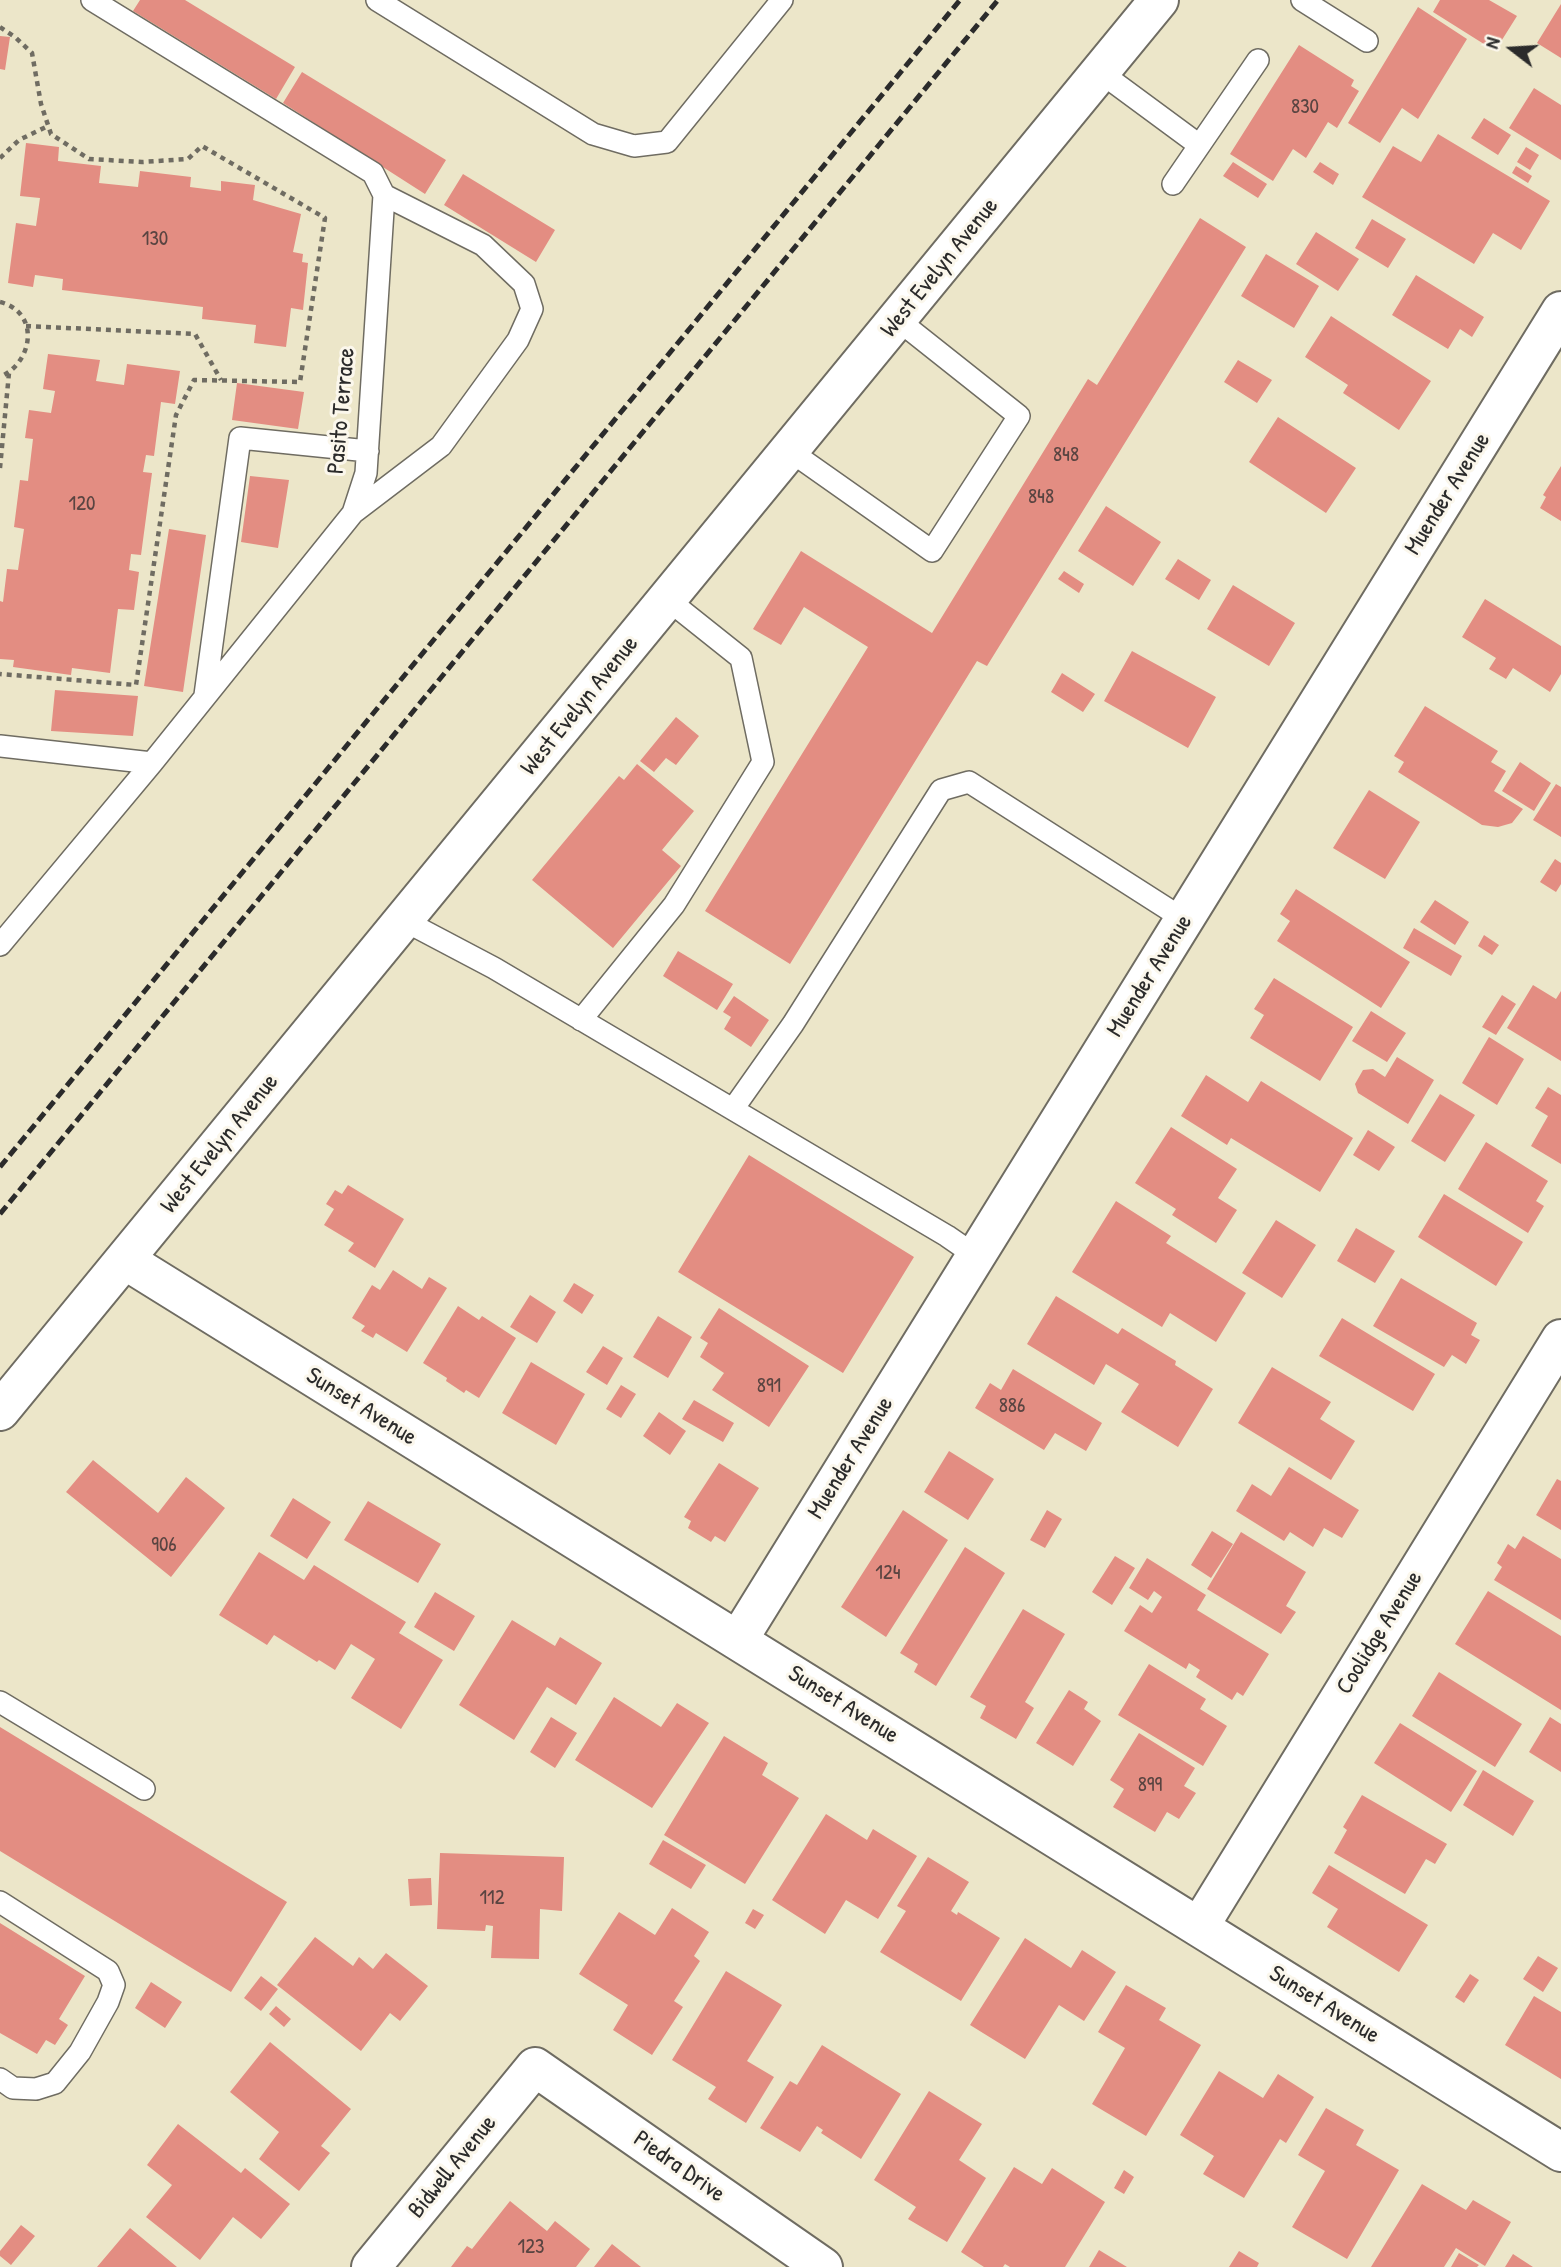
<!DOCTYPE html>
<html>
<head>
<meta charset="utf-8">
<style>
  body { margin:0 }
  #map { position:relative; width:1561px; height:2267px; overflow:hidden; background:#ece6c9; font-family:"Patrick Hand",sans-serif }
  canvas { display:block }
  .north { position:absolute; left:1477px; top:14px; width:70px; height:70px; -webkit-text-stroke:5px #fbf7ec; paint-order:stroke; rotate:287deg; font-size:19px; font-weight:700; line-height:28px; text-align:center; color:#2b2b2b }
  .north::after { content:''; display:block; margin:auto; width:24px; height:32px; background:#2b2b2b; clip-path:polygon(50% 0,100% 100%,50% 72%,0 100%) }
</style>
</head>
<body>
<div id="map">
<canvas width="1561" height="2267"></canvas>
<div class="north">N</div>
</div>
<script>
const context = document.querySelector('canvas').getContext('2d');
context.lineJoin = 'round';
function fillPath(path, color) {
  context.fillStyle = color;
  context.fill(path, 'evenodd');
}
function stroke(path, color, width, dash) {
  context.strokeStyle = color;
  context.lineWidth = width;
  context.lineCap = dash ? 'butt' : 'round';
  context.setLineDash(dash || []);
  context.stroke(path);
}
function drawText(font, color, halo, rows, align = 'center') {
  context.font = font + ' "Patrick Hand",sans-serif';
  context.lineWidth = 6;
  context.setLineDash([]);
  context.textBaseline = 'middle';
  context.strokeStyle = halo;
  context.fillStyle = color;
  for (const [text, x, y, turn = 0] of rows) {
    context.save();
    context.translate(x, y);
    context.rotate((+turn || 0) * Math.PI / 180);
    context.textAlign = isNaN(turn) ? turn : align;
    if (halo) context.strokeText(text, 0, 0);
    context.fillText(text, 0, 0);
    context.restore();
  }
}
fillPath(new Path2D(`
  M140,0h45l110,67 -19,32 -143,-88z
  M1440,0h49l28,16 -22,35 -62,-39z
  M1561,4v54l-24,-15z
  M1418,7l49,32 -49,80 -16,-11 -22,35 -32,-20z
  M0,36l10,1 -5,33 -5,-1z
  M1299,45l55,35 -3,6 8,5 -22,37 -9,-6 -22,36 -13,-9 -20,32 -43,-27z
  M302,72l144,88 -21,34 -142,-91z
  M1534,88l27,17v55l-52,-32z
  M1484,118l27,17 -13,20 -27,-17z
  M1438,134l112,67 -29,49 -28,-17 -19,31 -112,-67 31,-51 28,16z
  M26,143l33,4 -1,14 43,5 -2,17 39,4 2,-16 51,6 -1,10 31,4v-10l34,4 -2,15 48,14 -8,38 10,2 -1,8 6,1 -5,47 -12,-2 -5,39 -32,-4 2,-18 -54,-6 1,-12 -141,-17 1,-11 -28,-4 -2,12 -25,-4 8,-60 20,3 4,-28 -20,-2z
  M1526,147l13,8 -9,15 -13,-8z
  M1233,162l34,22 -9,14 -35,-22z
  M1320,162l19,12 -6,11 -20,-13z
  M1516,166l16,10 -4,7 -16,-10z
  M463,174l92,56 -19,32 -92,-57z
  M1200,218l46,29 -259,419 -10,-5 -187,303 -85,-53 163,-264 -64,-40 -23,38 -28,-16 48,-78 131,82 156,-254 9,6z
  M1372,219l34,20 -18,29 -33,-20z
  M1316,232l43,27 -21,32 -42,-27z
  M1266,254l53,32 -25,42 -53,-32z
  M1416,275l68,42 -12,20 -12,-8 -12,20 -56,-34z
  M1331,316l100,65 -32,49 -56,-37 5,-8 -43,-28z
  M48,354l52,6 -4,21 28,4 3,-21 53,7 -5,33 -14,-2 -7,54 -8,-1 -3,17 9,1 -11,82 -10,-1 -2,16 10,2 -5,38 -16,-1 -8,64 -38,-5 -1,7 -58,-8 1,-7 -14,-1v-58l3,1 4,-33 11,1 6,-41 -10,-2 6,-47 8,1 5,-42 -8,-1 4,-28 22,3 4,-22 -12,-2z
  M1238,360l34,20 -15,23 -33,-21z
  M237,383l67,9 -6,37 -66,-9z
  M1278,417l78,51 -30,45 -77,-51z
  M1561,466v55l-21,-13 6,-11 -3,-2z
  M250,476l39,4 -11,68 -37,-6z
  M1106,506l55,36 -28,44 -55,-35z
  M169,529l37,6 -23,157 -39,-6z
  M1178,559l33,21 -12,20 -34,-21z
  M1064,571l20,13 -5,9 -21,-14z
  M1233,585l62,38 -26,43 -62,-37z
  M1485,599l76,47v28l-11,18 -37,-24 -7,11 -17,-10 7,-11 -34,-21z
  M1132,651l84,46 -28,51 -84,-47z
  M1062,673l33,21 -12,18 -32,-20z
  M55,690l83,6 -5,40 -82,-5z
  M1425,706l73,45 -7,11 15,9 -12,20 29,18 -11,14 -14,4 -16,-2 -84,-53 6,-10 -10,-6z
  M676,717l23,19 -23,29 -10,-7 -12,14 -14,-11z
  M1520,762l31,21 -17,28 -32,-20z
  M637,764l57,47 -32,39 19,16 -68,82 -81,-68 87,-104 5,4z
  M1556,784l5,3v50l-28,-17z
  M1369,790l51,32 -35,57 -52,-31z
  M1555,859l6,4v21l-5,8 -16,-10z
  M1296,889l114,73 -29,46 -104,-67 13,-20 -10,-7z
  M1435,900l34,22 -14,23 -35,-23z
  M1414,928l48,28 -11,20 -48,-28z
  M1484,935l15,10 -7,10 -14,-9z
  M678,951l55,33 -16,26 -54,-34z
  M1274,978l79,49 -33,54 -70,-43 14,-23 -10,-6z
  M1533,985l23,14 5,-8v70l-54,-33z
  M1502,995l14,9 -20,31 -14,-8z
  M734,996l35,24 -18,27 -27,-18 7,-12 -8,-5z
  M1371,1011l35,22 -19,29 -35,-21z
  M1489,1037l35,22 -27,46 -35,-22z
  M1397,1057l37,23 -26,44 -50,-31 -3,-9 8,-14 10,-1 12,8z
  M1206,1075l42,27 13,-21 92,57 -33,54 -89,-54 -4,7 -46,-29z
  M1548,1087l13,8v69l-30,-18 17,-30 -13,-8z
  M1440,1094l35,21 -30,47 -34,-21z
  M1171,1127l66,42 -19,29 19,12 -21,33 -44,-28 4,-6 -41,-26z
  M1368,1130l27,17 -16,24 -26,-16z
  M1486,1142l62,39 -12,20 8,5 -16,27 -70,-44z
  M749,1155l165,102 -71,116 -165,-101z
  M348,1185l56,34 -29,49 -27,-17 6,-8 -30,-18 10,-16 -8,-5 9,-14 7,4z
  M1444,1194l79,48 -27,44 -78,-49z
  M1116,1201l55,35 -5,7 80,50 -30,49 -46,-29 -8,14 -90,-55z
  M1276,1220l40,25 -34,53 -40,-25z
  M1356,1228l39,23 -20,32 -38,-22z
  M393,1270l29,19 7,-12 18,11 -40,64 -31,-19 -3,5 -12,-7 4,-5 -13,-8 20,-33 8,5z
  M1401,1278l76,45 -6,12 9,5 -14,24 -14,-9 -8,12 -71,-41z
  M574,1283l20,12 -12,19 -19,-13z
  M530,1295l26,17 -19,31 -27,-16z
  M1056,1296l62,38 4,-6 54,33 -1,4 38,24 -35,58 -57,-35 18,-28 -33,-20 -12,21 -67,-41z
  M458,1306l21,14 3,-4 34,22 -37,60 -13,-8 -2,3 -18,-12 1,-3 -24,-15z
  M719,1308l90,58 -40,61 -57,-37 12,-17 -24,-16 8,-14 -8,-5z
  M658,1316l34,21 -24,41 -35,-21z
  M1342,1318l93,56 -22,37 -94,-55z
  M603,1346l20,12 -16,27 -21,-13z
  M531,1362l54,32 -29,51 -54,-32z
  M1272,1367l59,35 -11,17 35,22 -24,39 -93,-57z
  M1013,1369l89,54 -16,28 -31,-18 -11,17 -69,-42 15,-25 11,7z
  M621,1385l15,9 -15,24 -15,-9z
  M694,1400l40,23 -11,19 -41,-23z
  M659,1412l27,19 -16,24 -27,-19z
  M949,1451l45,28 -26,41 -44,-28z
  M93,1460l65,53 28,-36 39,31 -54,69 -105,-85z
  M719,1463l40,25 -34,54 -10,-6 -4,6 -23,-14 3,-7 -7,-4z
  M1289,1467l70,43 -17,28 -18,-10 -11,19 -23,-15 -6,9 -48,-30 16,-27 19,12z
  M1557,1479l4,2v49l-25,-15z
  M293,1498l38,24 -24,37 -37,-23z
  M368,1501l73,43 -23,39 -74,-43z
  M903,1510l45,30 -62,97 -45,-30z
  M1047,1510l15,9 -17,29 -15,-8z
  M1212,1531l21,13 -22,34 -20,-13z
  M1241,1532l65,40 -20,34 10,6 -15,22 -74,-45z
  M1523,1536l38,23v61l-67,-40 8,-13 -5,-4 11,-19 7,5z
  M965,1547l40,26 -69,113 -22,-14 4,-8 -18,-11z
  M259,1552l45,28 10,-15 92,57 -7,11 44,27 -42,69 -50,-31 24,-39 -24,-15 -16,26 -16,-10 -2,2 -43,-27 -7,10 -48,-30z
  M1115,1556l20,12 -23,37 -20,-13z
  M1147,1558l59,37 -9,15 72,44 -26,42 -6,-4 -5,8 -36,-23 4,-7 -11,-7 -3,6 -62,-38 16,-26 12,8 10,-16 -8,-6 -6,9 -19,-12z
  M1488,1591l73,45v74l-106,-66z
  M435,1592l40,24 -21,35 -40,-24z
  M1023,1609l42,25 -40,68 9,6 -18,31 -36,-21 6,-12 -16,-9z
  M512,1620l43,26 5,-9 42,26 -26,42 -29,-18 -33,53 -55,-35z
  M1149,1664l57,35 -6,10 27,17 -24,40 -85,-51z
  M1439,1672l83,52 -27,43 -83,-51z
  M1069,1690l19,12 -4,7 17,12 -28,45 -37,-23z
  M614,1697l47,30 16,-24 32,20 -57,85 -77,-48z
  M551,1717l26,16 -22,35 -25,-16z
  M1550,1717l11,7v48l-32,-20z
  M1400,1723l77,48 -26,41 -77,-49z
  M0,1727l287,175 -56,90 -231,-141z
  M1139,1733l56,35 -11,18 12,7 -17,26 -12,-7 -12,20 -42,-25 11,-18 -14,-9z
  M724,1736l44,27 -6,12 37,23 -54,86 -81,-49z
  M1483,1770l51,31 -21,35 -50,-31z
  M1362,1795l85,49 -12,20 -9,-5 -21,35 -71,-41 13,-23 -4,-3z
  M826,1814l41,26 6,-11 44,27 -39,63 -32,-19 -21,34 -53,-34z
  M663,1840l43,25 -15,24 -42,-25z
  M440,1853l124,4 -2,54 -22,-2 -1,50 -48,-1 2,-32 -7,-1 -1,6 -48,-2z
  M928,1857l41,25 -18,29 6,4 1,-3 42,26 -39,63 -81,-49 26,-41 -9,-5z
  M1329,1865l99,60 -29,47 -72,-45 11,-18 -26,-16z
  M431,1878l1,27 -22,1 -2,-27z
  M672,1908l37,24 -15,24 6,5 -26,40 9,6 -31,48 -39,-25 15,-25 -49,-31 40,-62 36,23z
  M753,1909l11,6 -9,14 -10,-6z
  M0,1923l85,53 -26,43 9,6 -13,20 -9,-5 -9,14 -37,-21z
  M315,1937l38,29 6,-9 14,12 13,-16 42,33 -28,35 -10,-8 -29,38 -84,-66z
  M1025,1938l46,30 11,-18 34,22 -32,49 -25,-16 -34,54 -55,-34z
  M1538,1956l20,12 -15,24 -20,-13z
  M726,1971l56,34 -35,56 27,16 -28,46 -38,-24 8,-12 -44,-27z
  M1470,1974l9,6 -15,23 -9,-6z
  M261,1976l17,13 -17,22 -17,-13z
  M151,1982l31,20 -17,26 -30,-20z
  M1126,1985l40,23 -7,12 42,25 -55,91 -54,-32 33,-56 -27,-16z
  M1534,1996l27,16v67l-56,-34z
  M276,2006l15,13 -7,8 -15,-13z
  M270,2042l81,67 -30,37 9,7 -31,38 -40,-32 20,-27 -49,-40z
  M822,2045l79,49 -40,65 -40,-26 2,-3 -6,-4 -17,26 -40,-24 30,-47 7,4z
  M1219,2071l44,27 15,-24 36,23 -28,46 -6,-4 -36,59 -41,-24 11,-18 -34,-21z
  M929,2091l53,33 -23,36 27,18 -39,64 -39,-23 8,-12 -42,-27z
  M1326,2108l38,22 -8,15 43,25 -52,89 -55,-32 33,-56 -27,-16z
  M178,2124l63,49 4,-5 45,36 -29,35 -28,-22 -33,43 -54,-43 26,-32 -25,-20z
  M1014,2167l28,17 10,-16 53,34 -40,65h-55l-5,-3 -2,3h-19l-23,-15z
  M1124,2170l10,7 -10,17 -10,-6z
  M1422,2184l44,26 7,-10 38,22 -26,44 -29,-18 -12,19h-73z
  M510,2201l37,30 8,-10 35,28 -14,18h-125l16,-21 5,3z
  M21,2225l14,11 -24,29 -11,-9v-5z
  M130,2228l47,39h-80z
  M612,2244l29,23h-47z
  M1099,2250l28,17h-38z
  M1239,2251l20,12 -2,4h-28z
  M1459,2253l20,12 -2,2h-26z
  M1513,2254l20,13h-28z`), '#e38d82');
const lane = new Path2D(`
  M377,0l216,134 41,12 33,-4 115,-142
  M1302,0l65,41
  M1100,72l99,73
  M1173,184l85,-124
  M790,451l142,100 87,-135 -121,-96
  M353,513l88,-67 77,-106 14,-31 -8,-25 -41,-39 -99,-50
  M205,695l35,-257 128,13
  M0,746l152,17
  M403,920l91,48 453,268 29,20
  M0,945l152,-182 201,-250 13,-40 18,-278 -11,-22 -281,-173
  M581,1020l93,-115 89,-143 -22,-104 -74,-59
  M733,1109l60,-85 148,-234 28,-8 216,138
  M0,1702l144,87
  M0,1902l108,69 6,14 -6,17 -28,50 -25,31 -19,6 -23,-1 -13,-9`);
const street = new Path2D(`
  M125,1260l1436,892
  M738,1640l823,-1329
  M1199,1927l362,-588
  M371,2267l164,-200 288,200`);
const secondary = new Path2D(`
  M0,1411l1159,-1411`);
stroke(lane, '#6f6c62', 24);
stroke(street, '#6f6c62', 42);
stroke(secondary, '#6f6c62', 42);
stroke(new Path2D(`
  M0,27l15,10 17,16 9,51 10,30 38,25 53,3 46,-3 14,-13 123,72 -25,164 -106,-2 -18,35 -40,270 -136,-11
  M0,158l19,-18 29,-14
  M0,302c40,10 34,60 0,75
  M26,326l169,8 26,46
  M0,468l9,-95`), '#6f6c62', 4.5, [5, 5]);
stroke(lane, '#fff', 21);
stroke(street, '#fff', 38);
stroke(secondary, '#fff', 38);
stroke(new Path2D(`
  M0,1167l960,-1167
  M0,1214l998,-1214`), '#2b2b2b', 5, [10, 5]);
drawText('21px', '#594441', null, [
  ["830",1305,107],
  ["130",155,239],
  ["848",1066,455],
  ["848",1041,497],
  ["120",82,504],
  ["891",769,1386],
  ["886",1012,1406],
  ["906",164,1545],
  ["124",888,1573],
  ["899",1150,1785],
  ["112",492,1898],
  ["123",531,2247]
]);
drawText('24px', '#2b2b2b', '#fbf7ec', [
  ["West Evelyn Avenue",940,268,-51],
  ["Pasito Terrace",342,411,-85],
  ["Muender Avenue",1448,494,-58],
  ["West Evelyn Avenue",580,706,-51],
  ["Muender Avenue",1150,976,-58],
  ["West Evelyn Avenue",220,1144,-51],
  ["Sunset Avenue",361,1407,32],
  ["Muender Avenue",851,1458,-58],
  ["Coolidge Avenue",1380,1633,-58],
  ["Sunset Avenue",843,1705,32],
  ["Sunset Avenue",1324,2005,32],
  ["Bidwell Avenue",453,2167,-51],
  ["Piedra Drive",679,2167,35]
]);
</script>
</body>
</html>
